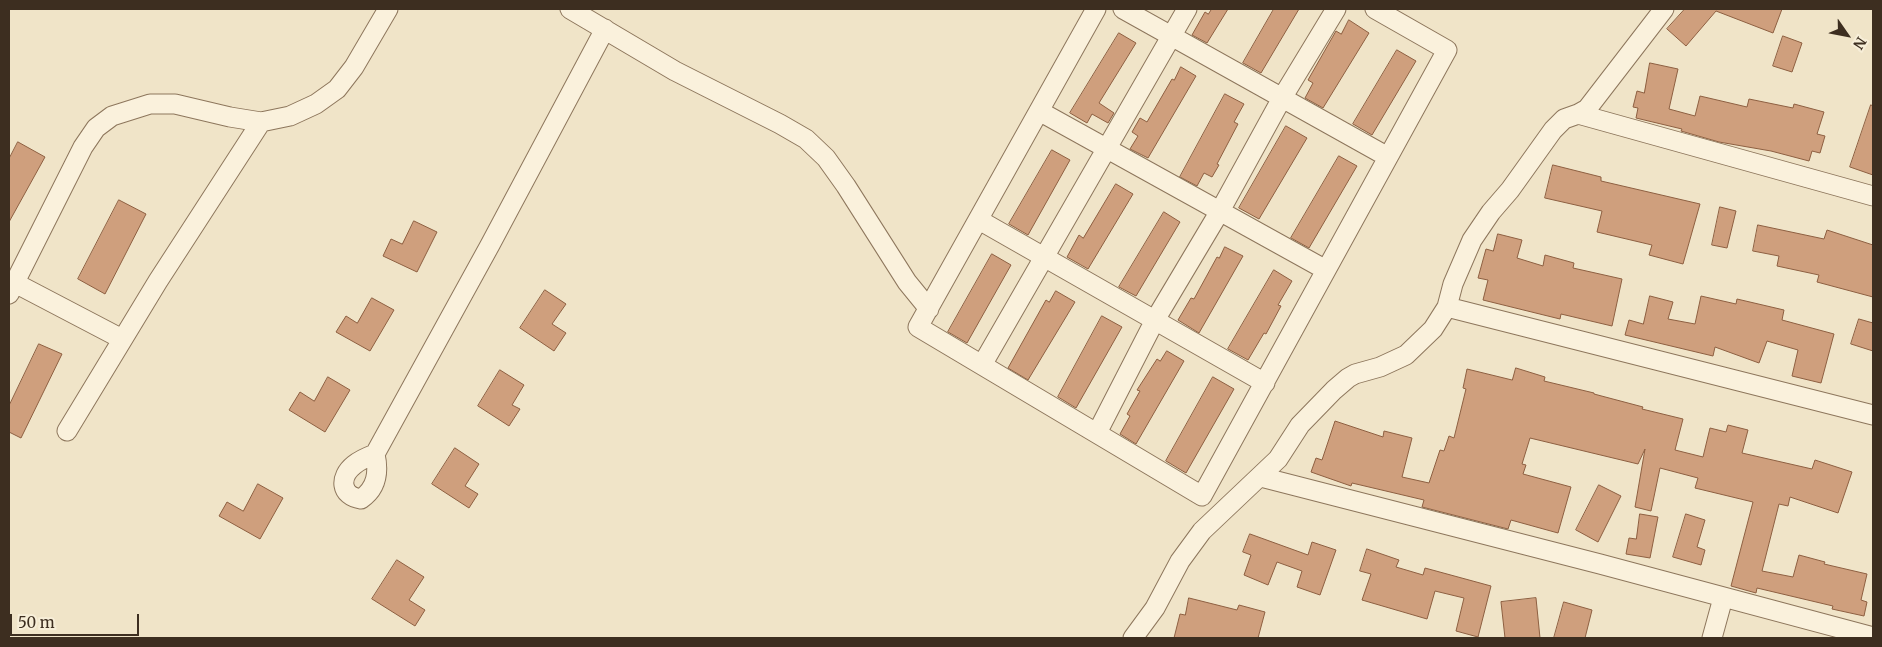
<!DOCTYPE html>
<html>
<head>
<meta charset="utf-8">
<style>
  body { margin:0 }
  #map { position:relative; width:1882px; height:647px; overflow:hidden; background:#f0e4c8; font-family:Merriweather,serif }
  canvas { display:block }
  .frame { position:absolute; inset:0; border:10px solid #3d2e20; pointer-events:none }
  .north { position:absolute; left:1822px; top:10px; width:50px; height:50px; -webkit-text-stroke:4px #f7eed8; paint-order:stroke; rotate:123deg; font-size:14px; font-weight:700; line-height:20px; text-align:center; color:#3d2e20 }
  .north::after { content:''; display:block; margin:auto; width:18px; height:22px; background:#3d2e20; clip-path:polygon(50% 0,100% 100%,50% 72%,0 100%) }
  .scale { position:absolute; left:10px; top:614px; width:129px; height:22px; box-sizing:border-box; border:2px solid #3d2e20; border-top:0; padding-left:6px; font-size:15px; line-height:18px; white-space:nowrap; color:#3d2e20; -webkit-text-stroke:4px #f7eed8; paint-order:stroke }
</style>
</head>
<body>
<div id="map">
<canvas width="1882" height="647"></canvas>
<div class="frame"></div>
<div class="north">N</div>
<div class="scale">50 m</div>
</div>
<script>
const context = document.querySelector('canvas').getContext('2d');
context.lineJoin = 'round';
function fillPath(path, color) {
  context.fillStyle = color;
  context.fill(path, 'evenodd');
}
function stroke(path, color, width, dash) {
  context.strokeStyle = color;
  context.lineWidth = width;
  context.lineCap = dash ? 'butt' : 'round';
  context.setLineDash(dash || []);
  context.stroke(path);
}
const building = new Path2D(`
  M1212,9h16l-21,34 -15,-8 13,-23 3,2z
  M1274,9h25l-38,64 -18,-10z
  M1685,9h97l-9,24 -57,-22 -30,35 -19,-17z
  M1349,20l20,13 -46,75 -18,-10 8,-15 -5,-3 28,-49 5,3z
  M1119,33l17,10 -37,60 15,10 -6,10 -16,-9 -5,9 -17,-10z
  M1783,36l19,7 -10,29 -19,-6z
  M1397,50l19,11 -44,74 -19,-11z
  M1650,63l28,6 -9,40 26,7 5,-20 47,11 2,-8 44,9 1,-4 30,8 -7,22 8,2 -5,17 -8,-2 -3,10 -38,-10 -52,-9 -38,-11 1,-2 -46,-11 2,-10 -5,-1 4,-16 7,2z
  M1181,67l15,9 -48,82 -18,-9 8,-13 -6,-4 8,-14 7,4 25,-43 2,1z
  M1225,94l19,10 -10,18 4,2 -21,40 2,1 -7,12 -8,-4 -7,13 -17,-9z
  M1871,105l2,1v69l-23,-8z
  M1286,126l21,12 -48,81 -20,-11z
  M18,142l27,15 -36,65v-63z
  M1052,150l18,10 -42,75 -19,-11z
  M1339,156l18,10 -48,82 -18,-10z
  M1553,165l48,12v4l99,23 -17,60 -34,-9 3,-10 -55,-13 5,-21 -57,-13z
  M1116,184l17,10 -45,75 -21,-12 12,-22 4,3z
  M119,200l27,14 -41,80 -27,-15z
  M1720,207l16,4 -9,37 -15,-3z
  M1164,212l16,10 -44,74 -17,-9z
  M414,221l23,11 -20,40 -34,-16 8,-17 11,5z
  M1758,225l66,14 3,-9 46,15v52l-56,-15 2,-7 -42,-9 2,-10 -26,-5z
  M1498,234l24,6 -5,18 26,8 2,-11 29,8 -1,5 49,11 -10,47 -51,-12 -1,5 -77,-19 5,-20 -10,-2 8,-29 7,2z
  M1225,247l18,9 -44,77 -21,-13 13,-22 3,1 23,-42 2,1z
  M992,254l19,11 -44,78 -19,-11z
  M1274,270l18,11 -14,24 3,1 -15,28 -2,-1 -16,27 -20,-11z
  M545,290l21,14 -14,20 14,9 -12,18 -34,-23z
  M1056,291l19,11 -47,78 -20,-12 38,-68 3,2z
  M1650,296l23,6 -5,17 27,5 6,-28 35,8 1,-5 47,11 -2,10 52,14 -13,49 -29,-7 6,-26 -31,-9 -8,22 -44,-16 -2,9 -88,-21 4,-15 14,4z
  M372,298l22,12 -24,41 -34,-19 10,-16 11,7z
  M1102,316l20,11 -46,81 -18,-11z
  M1859,319l14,4v28l-22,-7z
  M39,344l23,10 -41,84 -12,-6v-26z
  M1167,351l17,10 -48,83 -16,-10 10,-18 -3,-2 13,-23 -3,-1 20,-31 3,2z
  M1516,368l29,9 -1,4 50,12v1l49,13 -1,2 41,10 -8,31 28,7 7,-29 16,4 2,-7 20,5 -6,23 70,16 3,-9 37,12 -14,41 -48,-16 -2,9 -9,-2 -17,67 31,6 6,-22 26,7 -1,2 43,10 -6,26 6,2 -3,14 -32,-7 1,-3 -76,-18 -1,5 -25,-7 22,-84 -58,-14 3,-10 -38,-10 -9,43 -16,-4 10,-58 -7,15 -108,-26 -8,26 4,1 -3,9 48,13 -13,46 -47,-13 -3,9 -86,-22 2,-7 -72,-17 -1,3 -40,-14 5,-14 6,2 13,-39 48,16 1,-6 28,7 -10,39 27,6 11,-33 4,1 5,-15 5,2 12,-49 -3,-1 4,-19 45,11z
  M500,370l24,15 -12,20 8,4 -11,17 -31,-20z
  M328,377l22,13 -25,42 -36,-22 11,-18 14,9z
  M1213,377l21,12 -48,84 -20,-12z
  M455,448l24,16 -14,22 13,8 -9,14 -37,-24z
  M258,484l25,14 -23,41 -41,-23 8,-14 16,9z
  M1599,485l22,11 -23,46 -22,-12z
  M1640,514l18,3 -8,41 -24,-4 3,-16 7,1z
  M1686,514l19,6 -8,27 8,3 -4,15 -28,-8z
  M1250,534l58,21 4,-13 24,8 -16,45 -23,-8 5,-16 -25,-9 -9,23 -24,-10 7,-20 -8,-3z
  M1367,549l32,11 -3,7 27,8 2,-7 66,18 -13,51 -22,-6 8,-33 -29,-7 -8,28 -65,-19 9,-26 -11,-3z
  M397,560l27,17 -15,23 16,10 -10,16 -43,-27z
  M1189,598l48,12 2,-5 26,7 -7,26h-84l6,-24 5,1z
  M1536,598l4,40h-35l-4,-36z
  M1564,602l28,8 -7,28h-31z`);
fillPath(building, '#cf9f7d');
stroke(building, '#8d5f41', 1);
const minor = new Path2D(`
  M570,9l105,62 105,53 26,15 20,19 20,28 61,96 22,27
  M1096,9l-178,318 284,169 245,-446 -72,-41
  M1123,9l265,148
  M1039,111l287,159
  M1578,114l295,82
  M979,220l286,163
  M15,283l107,56
  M9,294l74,-147 13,-19 16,-12 38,-12h25l55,13 31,5 29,-6 26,-12 21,-15 17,-22 34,-58
  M1447,307l426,108
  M982,365l205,-356
  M67,431l91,-150 103,-159
  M1097,433l58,-113 65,-109 62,-113 54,-89
  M375,454c4,18 2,34 -14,45 -21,-3 -22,-22 -7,-34 6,-5 13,-8 21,-11l115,-209 115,-216
  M1261,477l339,87 273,73
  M1133,638l22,-30 25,-47 22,-30 76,-72 22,-34 34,-35 14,-12 7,-4 25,-7 26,-12 27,-26 14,-22 6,-23 19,-44 19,-28 19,-22 43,-60 11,-11 14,-5 9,-5 77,-100
  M1712,638l11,-40`);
stroke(minor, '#8d765c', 21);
stroke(minor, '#faf1dc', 19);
</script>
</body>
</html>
